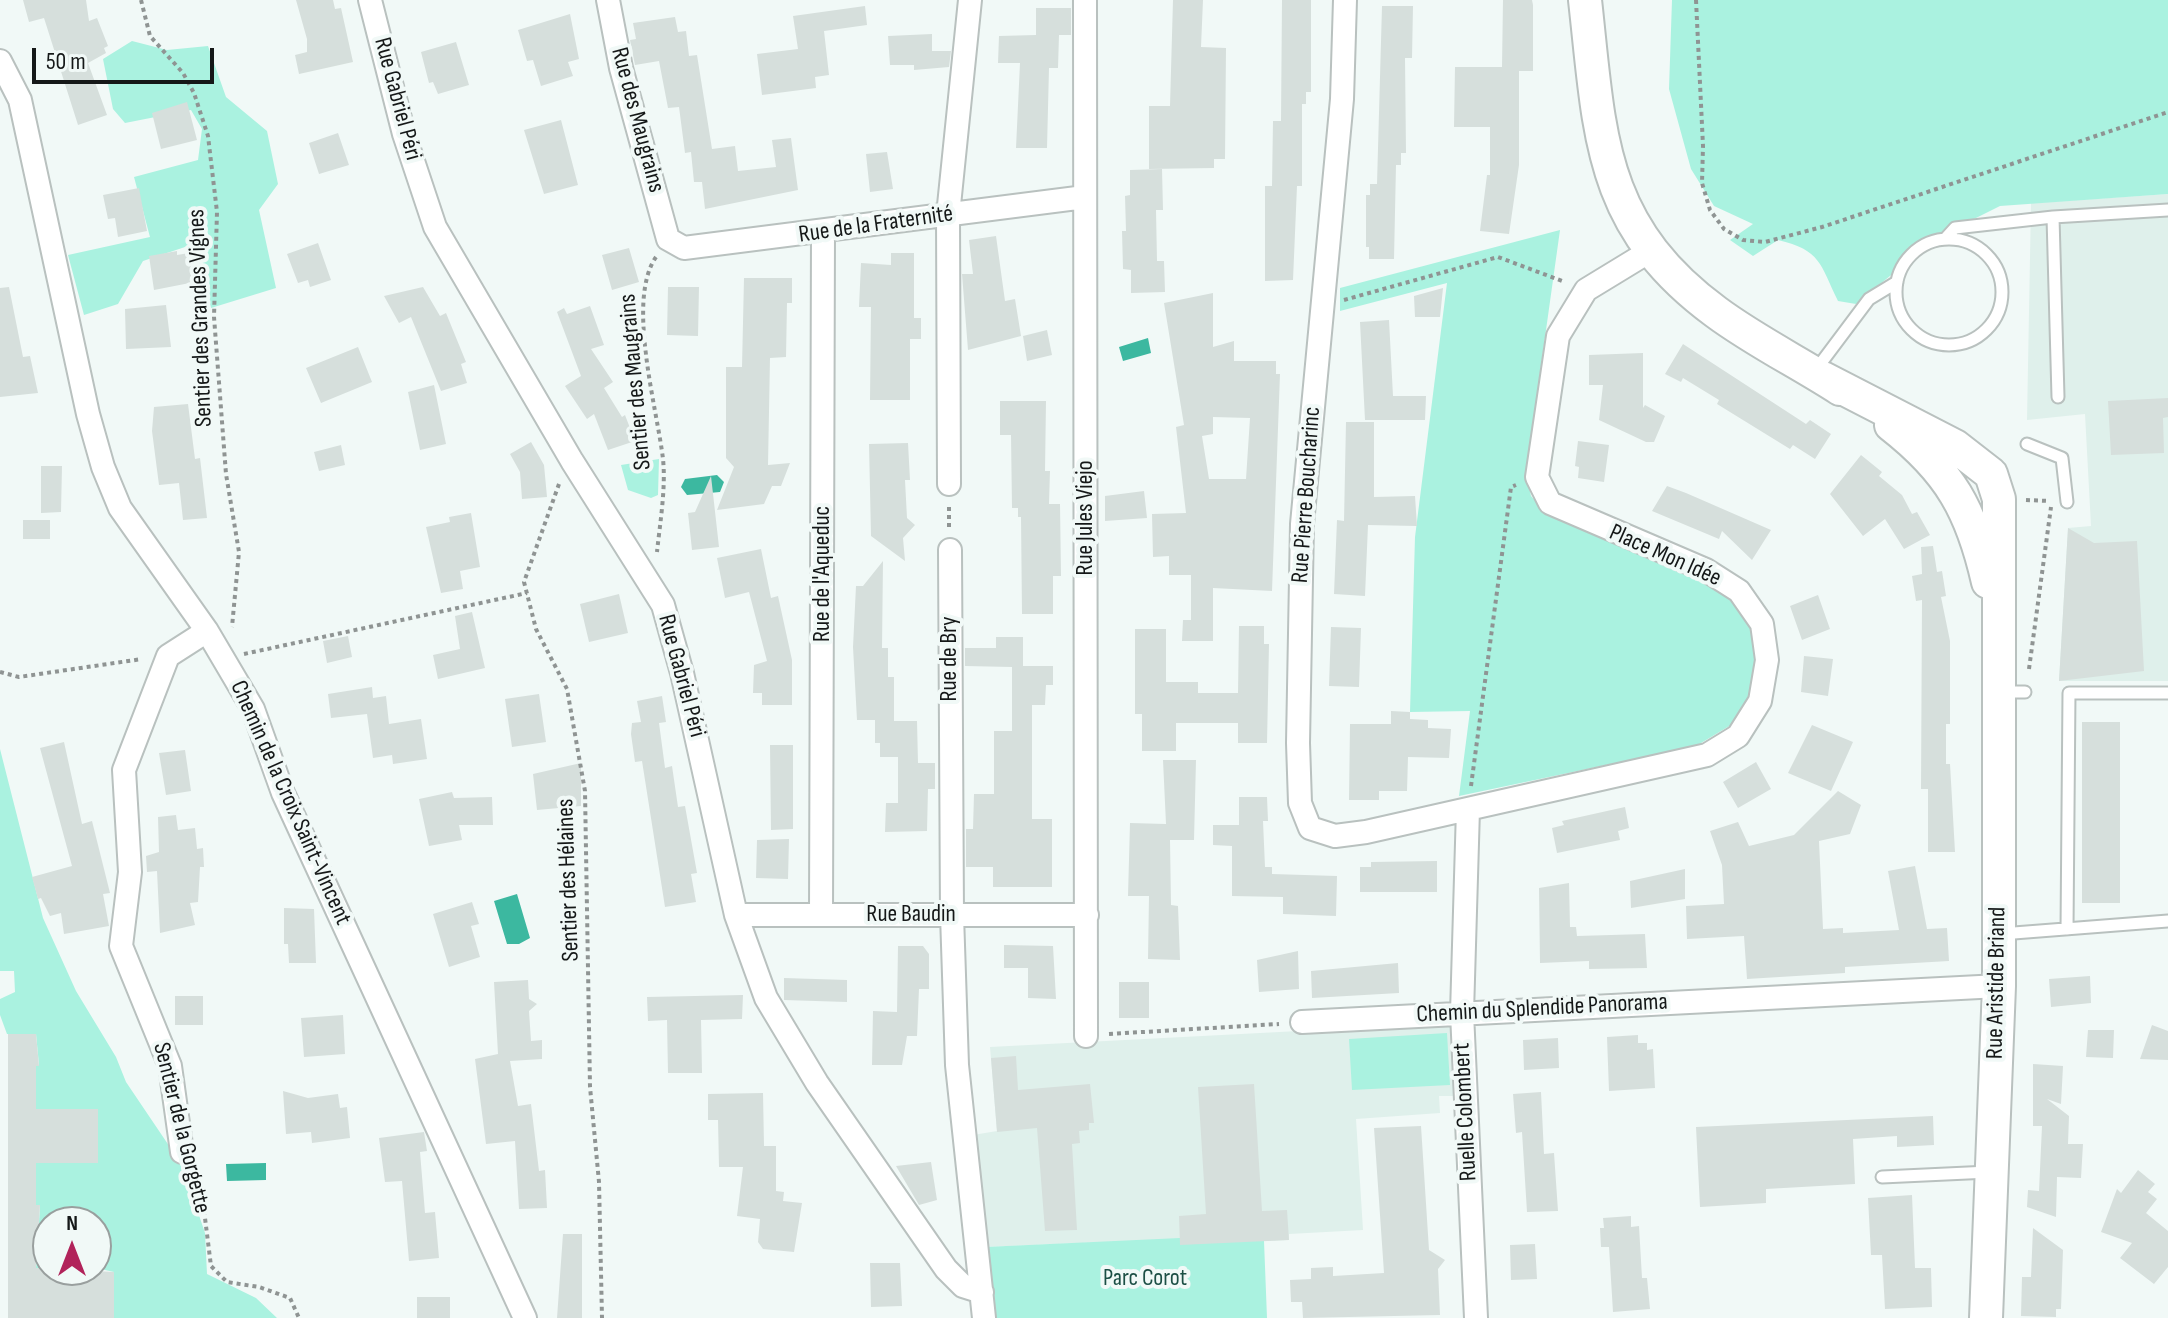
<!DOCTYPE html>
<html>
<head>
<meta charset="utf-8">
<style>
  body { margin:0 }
  #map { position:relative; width:2168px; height:1318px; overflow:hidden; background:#f1f9f7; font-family:"Sofia Sans Condensed",sans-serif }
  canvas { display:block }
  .north { position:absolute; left:32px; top:1206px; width:80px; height:80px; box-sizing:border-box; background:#f1f9f7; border:2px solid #999f9e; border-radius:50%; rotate:0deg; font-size:22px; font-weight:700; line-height:32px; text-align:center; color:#151818 }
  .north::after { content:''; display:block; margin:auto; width:28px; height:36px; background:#b1235a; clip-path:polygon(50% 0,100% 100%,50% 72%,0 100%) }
  .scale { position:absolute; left:32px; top:48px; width:182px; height:36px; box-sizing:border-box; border:4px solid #151818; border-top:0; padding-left:10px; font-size:24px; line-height:28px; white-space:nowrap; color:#151818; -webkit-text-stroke:6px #f1f9f7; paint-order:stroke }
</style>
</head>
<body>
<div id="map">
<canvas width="2168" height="1318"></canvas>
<div class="north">N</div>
<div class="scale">50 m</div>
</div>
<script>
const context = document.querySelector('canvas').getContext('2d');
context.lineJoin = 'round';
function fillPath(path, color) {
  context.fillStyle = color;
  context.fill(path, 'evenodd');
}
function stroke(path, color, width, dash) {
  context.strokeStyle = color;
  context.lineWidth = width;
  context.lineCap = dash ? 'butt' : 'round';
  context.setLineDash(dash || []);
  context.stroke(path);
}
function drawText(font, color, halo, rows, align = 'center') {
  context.font = font + ' "Sofia Sans Condensed",sans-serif';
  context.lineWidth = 8;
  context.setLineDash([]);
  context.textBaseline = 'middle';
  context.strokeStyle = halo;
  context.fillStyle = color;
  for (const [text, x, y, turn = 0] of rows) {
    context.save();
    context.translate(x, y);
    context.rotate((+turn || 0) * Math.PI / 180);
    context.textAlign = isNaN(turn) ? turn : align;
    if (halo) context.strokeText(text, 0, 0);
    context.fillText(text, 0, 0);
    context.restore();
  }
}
fillPath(new Path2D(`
  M2168,194v487h-109l9,-153 23,-2 -6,-112 -58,6 4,-217z
  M1453,1023l3,73h-17l1,17 -84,6 7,111 -74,4v6l-109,5 -1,-6 -194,8 -12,-112 24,-4 -7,-84z`), '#dff0eb');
fillPath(new Path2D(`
  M1672,0h496v194l-168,12 -64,32 -80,66 -18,-3c-18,-37 -17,-51 -60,-61l-25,16 -23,-16 23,-16 -39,-18 -23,-37 -22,-80z
  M132,41l35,9 41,-4 18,51 41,34 11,53 -19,26 17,78 -65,20 -23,-62 -45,15 -25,43 -34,11 -16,-60 82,-18 -16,-60 64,-17 4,-31 -11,-19 -66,13 -12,-14 -10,-50z
  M1560,230l-34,243 5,23 18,20 135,55 53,28 22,46 -5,46 -23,34 -35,21 -237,50 11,-85 -60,1 5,-175 32,-254 -107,28v-23z
  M659,459l-1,36 -7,3 -23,-8 -7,-25z
  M0,749l43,169 33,73 40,66 10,25 56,83 23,68 2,41 49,24 21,20h-163v-46l-18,-4v-46h-48v46h-12l4,-62 -4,-1 -9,-31h9v-11h61l1,-53 -63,-1 1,-43 3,-1 -3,-31h-29l-7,-19v-16l15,-7 -1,-21h-14z
  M1447,1033l3,52 -98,5 -3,-51z
  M1180,1238l84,3 3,77h-275l-7,-71z`), '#aaf2e0');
fillPath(new Path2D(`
  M1148,338l3,15 -28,8 -4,-14z
  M717,475l7,7 -4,10 -33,3 -6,-8 4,-8z
  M517,894l13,44 -11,6h-12l-13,-43z
  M266,1163v17l-39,1 -1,-17z`), '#3cb8a0');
fillPath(new Path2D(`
  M23,0h63l3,21 8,-3 11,28 -4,2 2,5 -18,10 19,52 -29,10 -34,-107 -15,4z
  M296,0h37l2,9 6,-1 12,54 -54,12 -4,-19 12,-3v-13z
  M1173,0h30l-2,47 25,1 -1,111h-11v9l-65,1v-63h21z
  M1282,0h29v92h-5v12h-4v82h-5l-4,94 -28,1v-95h7l1,-65h8z
  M1503,0h29l1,5v66h-14v94l-10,69 -29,-3 7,-56h3v-48h-36l1,-60h47z
  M865,6l2,19 -43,6 5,44 -14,2 1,11 -54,7 -5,-41 41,-5 -5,-33z
  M1382,6h31l-1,52h-7l1,95h-5v12h-5l-2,94h-25v-12h-3v-52h4v-11h7z
  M1036,8h35v27h-12l-1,33h-9l-2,80h-31l4,-85h-22l1,-27 37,-1z
  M570,14l9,45 -11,3 5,14 -32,10 -8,-26 -6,1 -9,-31z
  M675,17l3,15 8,-1 3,25 8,-1 15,94 23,-3 3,25 38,-4 -4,-27 19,-2 7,52 -93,19 -3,-27h-8l-3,-30 -6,1 -6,-46 -11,1 -9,-47 -24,4 -5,-25 6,-1 -3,-16z
  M932,34v17h19l-2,16 -35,3v-5h-24l-2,-29z
  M456,42l13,43 -31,9 -5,-12 -4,1 -8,-31z
  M187,102l10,38 -36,9 -9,-36z
  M561,120l17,65 -34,9 -20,-64z
  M338,133l11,32 -30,9 -10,-31z
  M887,152l6,37 -23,3 -4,-38z
  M1162,169l1,41h-7l1,51h7l1,31 -34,1v-23l-8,-1 -1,-38h4l-1,-35 5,-1v-25z
  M139,188l8,43 -29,6 -3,-19 -7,1 -5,-24z
  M996,236l9,65 10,-2 6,37 -53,14 -6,-76h11l-4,-34z
  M318,243l13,37 -21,7 -2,-7 -10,3 -11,-29z
  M629,248l10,34 -27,8 -10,-35z
  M177,251v4l18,-3 5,29 -46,9 -5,-34z
  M891,253h23v65h7v21h-11v61h-40l1,-93h-12l2,-44 30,2z
  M744,278h48v25h-5l-1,54 -16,1 -2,107 22,-2 -9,23h-9l-8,18 -47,6 17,-43 -8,-9v-91h16z
  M9,287l14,70 7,-1 8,37 -38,4v-109z
  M423,287l17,29 6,-3 20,49 -5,2 6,19 -26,8 -30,-74 -12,6 -15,-27z
  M668,287h31l-1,49 -31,-1z
  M1443,288l-3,29h-25l-1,-21z
  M1213,293v54l21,-6v20h42v13h4l-8,217 -59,-3v53h-31l1,-21h8v-45h-22v-19l-16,1 -1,-43 34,-1 -10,-86 8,-2 -20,-122zM1213,417l37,1 -4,61h-37l-7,-43 11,-2z
  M166,305l5,42 -45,2 -1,-40z
  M590,306l14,39 -13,4 22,33 -9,6 18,29 3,-2 10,26 -27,9 -14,-36 -7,5 -22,-33 16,-10 -24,-64 7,-4 3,6z
  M1389,320l4,76h33l-1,24h-60l-5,-98z
  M1047,330l5,25 -25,6 -4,-25z
  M1683,344l123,80 4,-4 21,14 -16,25 -22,-14 -3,4 -73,-45 2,-4 -36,-22 -2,4 -16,-8z
  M358,347l14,35 -51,21 -15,-35z
  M1643,353v55l2,-3 20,11 -11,26h-8l-47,-22 4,-35h-14v-30z
  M434,385l12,59 -26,6 -12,-58z
  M2168,398v19l-5,1 1,35 -53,2 -3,-54z
  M1000,401h46l-1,70h5l-1,33h11l1,72h-8v38h-31l-1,-97h-3v-9h-6l-1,-73h-11z
  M188,404l7,55 5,-1 7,60 -24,2 -4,-37 -20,2 -7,-54 2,-24z
  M1346,422h28v75l41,-1 2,30 -49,-1 -3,71 -31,-2 3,-74 7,1z
  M1578,441l31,4 -5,37 -26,-4 1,-11 -4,-1z
  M531,442l13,23 3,32 -25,2 -2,-27 -10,-18z
  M908,443l2,37h-5l2,38 8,7 -12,13 2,23 -34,-25 -2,-92z
  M341,445l4,20 -26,6 -5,-19z
  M1861,455l21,17 -3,4 23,19 10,19 5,-2 13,23 -26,14 -19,-30 -22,17 -33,-42z
  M41,466h21l-1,46 -20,1z
  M711,476l8,71 -27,3 -4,-37 7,-1z
  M1667,486l19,7 85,37 -19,30 -30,-29 -3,8 -67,-28z
  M1144,491l3,27 -42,3v-25z
  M471,513l9,54 -20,4 3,18 -22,4 -15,-66 24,-5 -1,-5z
  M23,520h27v19h-27z
  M2068,528l26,15 43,-2 7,130 -85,10z
  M1933,546l4,26 5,-1 4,25 -5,1 9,44v83h-4v40h4l5,88h-27v-63h-7l1,-189 -6,1 -4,-25 10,-2 -1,-27z
  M761,549l10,49 7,-2 14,64v45h-30v-12h-9l1,-28 13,-4 -18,-69 -24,6 -8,-40z
  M883,561l-1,87h6v29h6v44h23l1,42h17v26h-7l-1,42 -42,1 1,-29h12v-46h-18v-14h-5v-23h-18l-4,-73 3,-61h7z
  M619,594l9,39 -39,9 -9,-38z
  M1818,595l12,34 -28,11 -12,-34z
  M472,612l13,56 -47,11 -5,-24 27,-6 -5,-33z
  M1239,626h25v18h5l-2,99h-29v-20h-62v28h-34v-37h-7v-85h31v53h32v11h40z
  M1331,627l30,1 -2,59 -30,-1z
  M348,636l4,21 -25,6 -4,-22z
  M996,637h27v29h30v19h-7l-1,20h-13v114h20v68h-59v-20h-27v-38h7l1,-35h20v-63h18v-64l-47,-1v-18h31z
  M1804,656l29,3 -5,37 -27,-4z
  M372,687l1,11 13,-2 3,28 32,-5 6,40 -34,5 -1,-9 -19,3 -6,-44 -36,4 -3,-24z
  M539,694l7,48 -34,5 -7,-48z
  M662,696l4,26 -7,1 6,45 7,-2 6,41 7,-1 12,67 -6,1 5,28 -31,5 -23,-146 -7,1 -4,-28 1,-11 9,-1 -4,-21z
  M1391,711l19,1v7l18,1v8l23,1 -2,29 -41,-1 -1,34h-28v9h-30l1,-76h41z
  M2082,722h38v181h-38z
  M1812,725l41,17 -22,49 -43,-18z
  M64,742l18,82 10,-3 18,72 -7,1 6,32 -45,8 -3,-21 -11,3 -9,-18 -3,1 -6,-22 40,-11 -32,-118z
  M770,745h23v84l-22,1z
  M185,750l6,41 -25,4 -7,-42z
  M1163,760h33l-2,80h-24l1,65 7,1 2,54 -32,-1 1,-63h-21l2,-73 36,1z
  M1756,762l15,27 -33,19 -15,-26z
  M581,763v43l-44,4 -4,-36z
  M1838,791l23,14 -11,29 -31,7 4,88 20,-1v5l56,-3 -11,-59 27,-5 12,63 20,-1 2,33 -104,6v6l-98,6 -3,-43 -57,3 -1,-33 38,-2 -2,-39 -12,-34 28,-9 11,24 45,-11z
  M452,792l2,6 38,-1 1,28h-34l3,15 -33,6 -10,-47z
  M1239,797h28l1,24h-5l2,46h7v7l65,2 -1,40 -53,-2v-17l-51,-1v-50l-19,-1v-20h26z
  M1625,807l4,21 -11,3 2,9 -63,13 -5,-25 12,-3 -2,-4z
  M176,815l2,15 17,-2 2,21 6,-1 1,19h-4l-2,35 -8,1 5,22 -35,8 -3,-62 -10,1 -1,-16 13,-4 -1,-35z
  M789,839l-1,40 -32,-1 1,-38z
  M1437,861v31h-77v-25h11v-5z
  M1685,869v30l-54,9 -1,-27z
  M1569,883l1,44h6l1,9 68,-2 2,34 -58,1v-8l-49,2 -1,-75z
  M472,902l7,22 -8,2 9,31 -31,10 -16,-53z
  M284,908l30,1 2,54h-27l-1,-19h-4z
  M1004,945l49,1 3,53 -28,-1v-30h-24z
  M898,946h25l6,8v35h-10l-2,47h-10l-5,29h-30l1,-54 24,1z
  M1298,951l1,38 -40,3 -2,-32z
  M1398,963l1,30 -87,5 -1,-27z
  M2090,976l1,27 -40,4 -2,-28z
  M784,978l63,2v22l-63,-2z
  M528,980l1,19 8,5 -8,7 2,30 11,-1v19l-32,2 8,45 13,-2 8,67 6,-1 2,38 -28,1 -4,-68 -29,3 -11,-85 23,-5 -4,-72z
  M1119,982h30v36h-30z
  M743,995l-1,24 -41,1 1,53h-34l-1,-53 -19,1 -1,-24z
  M175,996h28v29h-28z
  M343,1015l2,39 -41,3 -3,-39z
  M2152,1025l16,6v29l-28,-1z
  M2088,1030h26l-1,28 -27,-1z
  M8,1034h28l3,32h-3v43h62v54h-62v42h4l-4,63 78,4v46h-106z
  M1638,1035v8h9v7l6,-1 2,39 -46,3 -2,-54z
  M1558,1038l1,30 -35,2 -1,-30z
  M1016,1056l2,34 72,-6 4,39h-5v7l-10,1 1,12 -8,1 5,86 -32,1 -8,-103 -40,4 -6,-74z
  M2033,1064l30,2 -2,38 -14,-5 22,17 -1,28h15l-2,34 -24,-1 -1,40 -29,-10 1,-17 11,1 3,-65h-9z
  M1254,1084l8,127 25,-1 2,30 -109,5 -1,-29 27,-2 -8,-127z
  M283,1091l25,7 30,-4 2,14 7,-1 3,31 -38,5 -1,-11 -25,2z
  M1541,1092l3,62 10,-1 4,58 -31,1 -5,-80 -6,1 -3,-39z
  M763,1093l1,53h12v45l8,1 -1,9 19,2 -8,49 -31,-3 -5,-7 2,-23 -23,-3 6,-49h-24l-1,-47h-10v-26z
  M1933,1116l1,29 -37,2v-11l-44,3 2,45 -89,5v14l-66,4 -4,-80z
  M1421,1126l8,124 16,10 -7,9 2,46 -137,3 -1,-16h-11l-1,-22 21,-1v-11l22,-1v9l51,-3 -10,-145z
  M424,1132l3,19 -7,1 5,61 10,-1 4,46 -30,3 -7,-80 -17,1 -6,-44z
  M931,1162l6,38 -18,5 -23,-39z
  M2138,1170l17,14 -7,8 9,7 -11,14 22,18v36l-14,17 -34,-26 12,-15 -31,-11 16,-43 4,4z
  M1912,1195l3,73h16l1,39 -47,2 -3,-54h-11l-3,-57z
  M1631,1216v11l8,-1 3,52h5l3,31 -37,3 -4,-65h-8l-1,-19h4l-1,-10z
  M2033,1228l30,22 -2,59h-5v8l-35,-1 1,-39h9z
  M563,1234h19v84h-25z
  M1535,1244l2,35 -26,1 -1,-35z
  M870,1263h30l2,43 -31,1z
  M417,1297h33v21h-33z`), '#d6dfdc');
const lane = new Path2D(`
  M1945,239l10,-11 98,-11
  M1896 292a53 53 0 1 1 106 0a53 53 0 1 1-106 0Z
  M1815,371l54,-72 28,-17
  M2058,397l-5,-180 115,-7
  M2027,444l35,14 5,44
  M2002,692h23
  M2067,929l2,-236h99
  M2001,934l167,-13
  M1882,1177l107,-5`);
const street = new Path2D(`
  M370,0l34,134 31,93 137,234 91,144 19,68 54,242 30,83 51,85 129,186 17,17 19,6
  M608,0l13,68 47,171 16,9 401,-51
  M1085,0l1,1036
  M1345,0l-3,99 -40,425 -4,219 2,60 10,25 25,8 31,-4 341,-77 31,-19 22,-35 7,-41 -5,-36 -23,-33 -33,-21 -156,-67 -13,-26 21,-141 28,-46 64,-39
  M0,61l20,39 68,314 15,53 17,41 87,123 46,78 30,84 242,525
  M949,484l-1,-269 22,-215
  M950,550l2,365 5,150 27,253
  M1468,809l-6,204 14,305
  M736,915h351
  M821,915l2,-682
  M1302,1022l697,-36
  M182,1152l-12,-86 -49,-120 9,-74 -6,-102 44,-114 39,-25`);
const secondary = new Path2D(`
  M1585,0c15,134 13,225 131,312 39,29 84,51 124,77
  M1823,378l132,68 36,28 8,25v487l-13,332
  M1891,425c59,46 81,86 97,157`);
stroke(lane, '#b9c1bf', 15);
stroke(street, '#b9c1bf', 26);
stroke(secondary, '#b9c1bf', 36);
stroke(new Path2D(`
  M141,0l9,36 33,37 11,20 14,43 9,76 -3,105 12,157 13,78 -7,75
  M1696,0l7,146 -1,37 8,27 14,19 19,11 22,2 57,-15 346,-115
  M656,257c-30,43 1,151 7,202 3,29 -3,64 -6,93
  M1344,300l154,-43 67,25
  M559,484l-35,98 12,47 31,60 18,102 5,296 9,95 3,136
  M2026,500l23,1
  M949,507v23
  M244,654l283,-61
  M2029,669l22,-162
  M0,672l19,5 123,-18
  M1471,786l40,-299 5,-2
  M1109,1034l170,-10
  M191,1173l13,37 7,56 16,16 32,5 31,11 9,20`), '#8f9493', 4, [4, 4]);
stroke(lane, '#fff', 11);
stroke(street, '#fff', 22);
stroke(secondary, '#fff', 32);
drawText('24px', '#151818', '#f1f9f7', [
  ["Rue Gabriel Péri",397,99,75],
  ["Rue des Maugrains",637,120,75],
  ["Rue de la Fraternité",876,225,-8],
  ["Sentier des Grandes Vignes",201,318,-92],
  ["Sentier des Maugrains",636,382,-95],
  ["Rue Pierre Boucharinc",1307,495,-86],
  ["Rue Jules Viejo",1086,518,-90],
  ["Place Mon Idée",1665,556,24],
  ["Rue de l'Aqueduc",823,574,-90],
  ["Rue de Bry",950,659,-90],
  ["Rue Gabriel Péri",681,676,75],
  ["Chemin de la Croix Saint-Vincent",290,803,66],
  ["Sentier des Hélaines",569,880,-92],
  ["Rue Baudin",911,915],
  ["Rue Aristide Briand",1997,983,-89],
  ["Chemin du Splendide Panorama",1542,1009,-3],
  ["Ruelle Colombert",1466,1112,-93],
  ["Sentier de la Gorgette",181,1128,76]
]);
drawText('24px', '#1c4f45', '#f1f9f7', [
  ["Parc Corot",1145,1279]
]);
</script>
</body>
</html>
